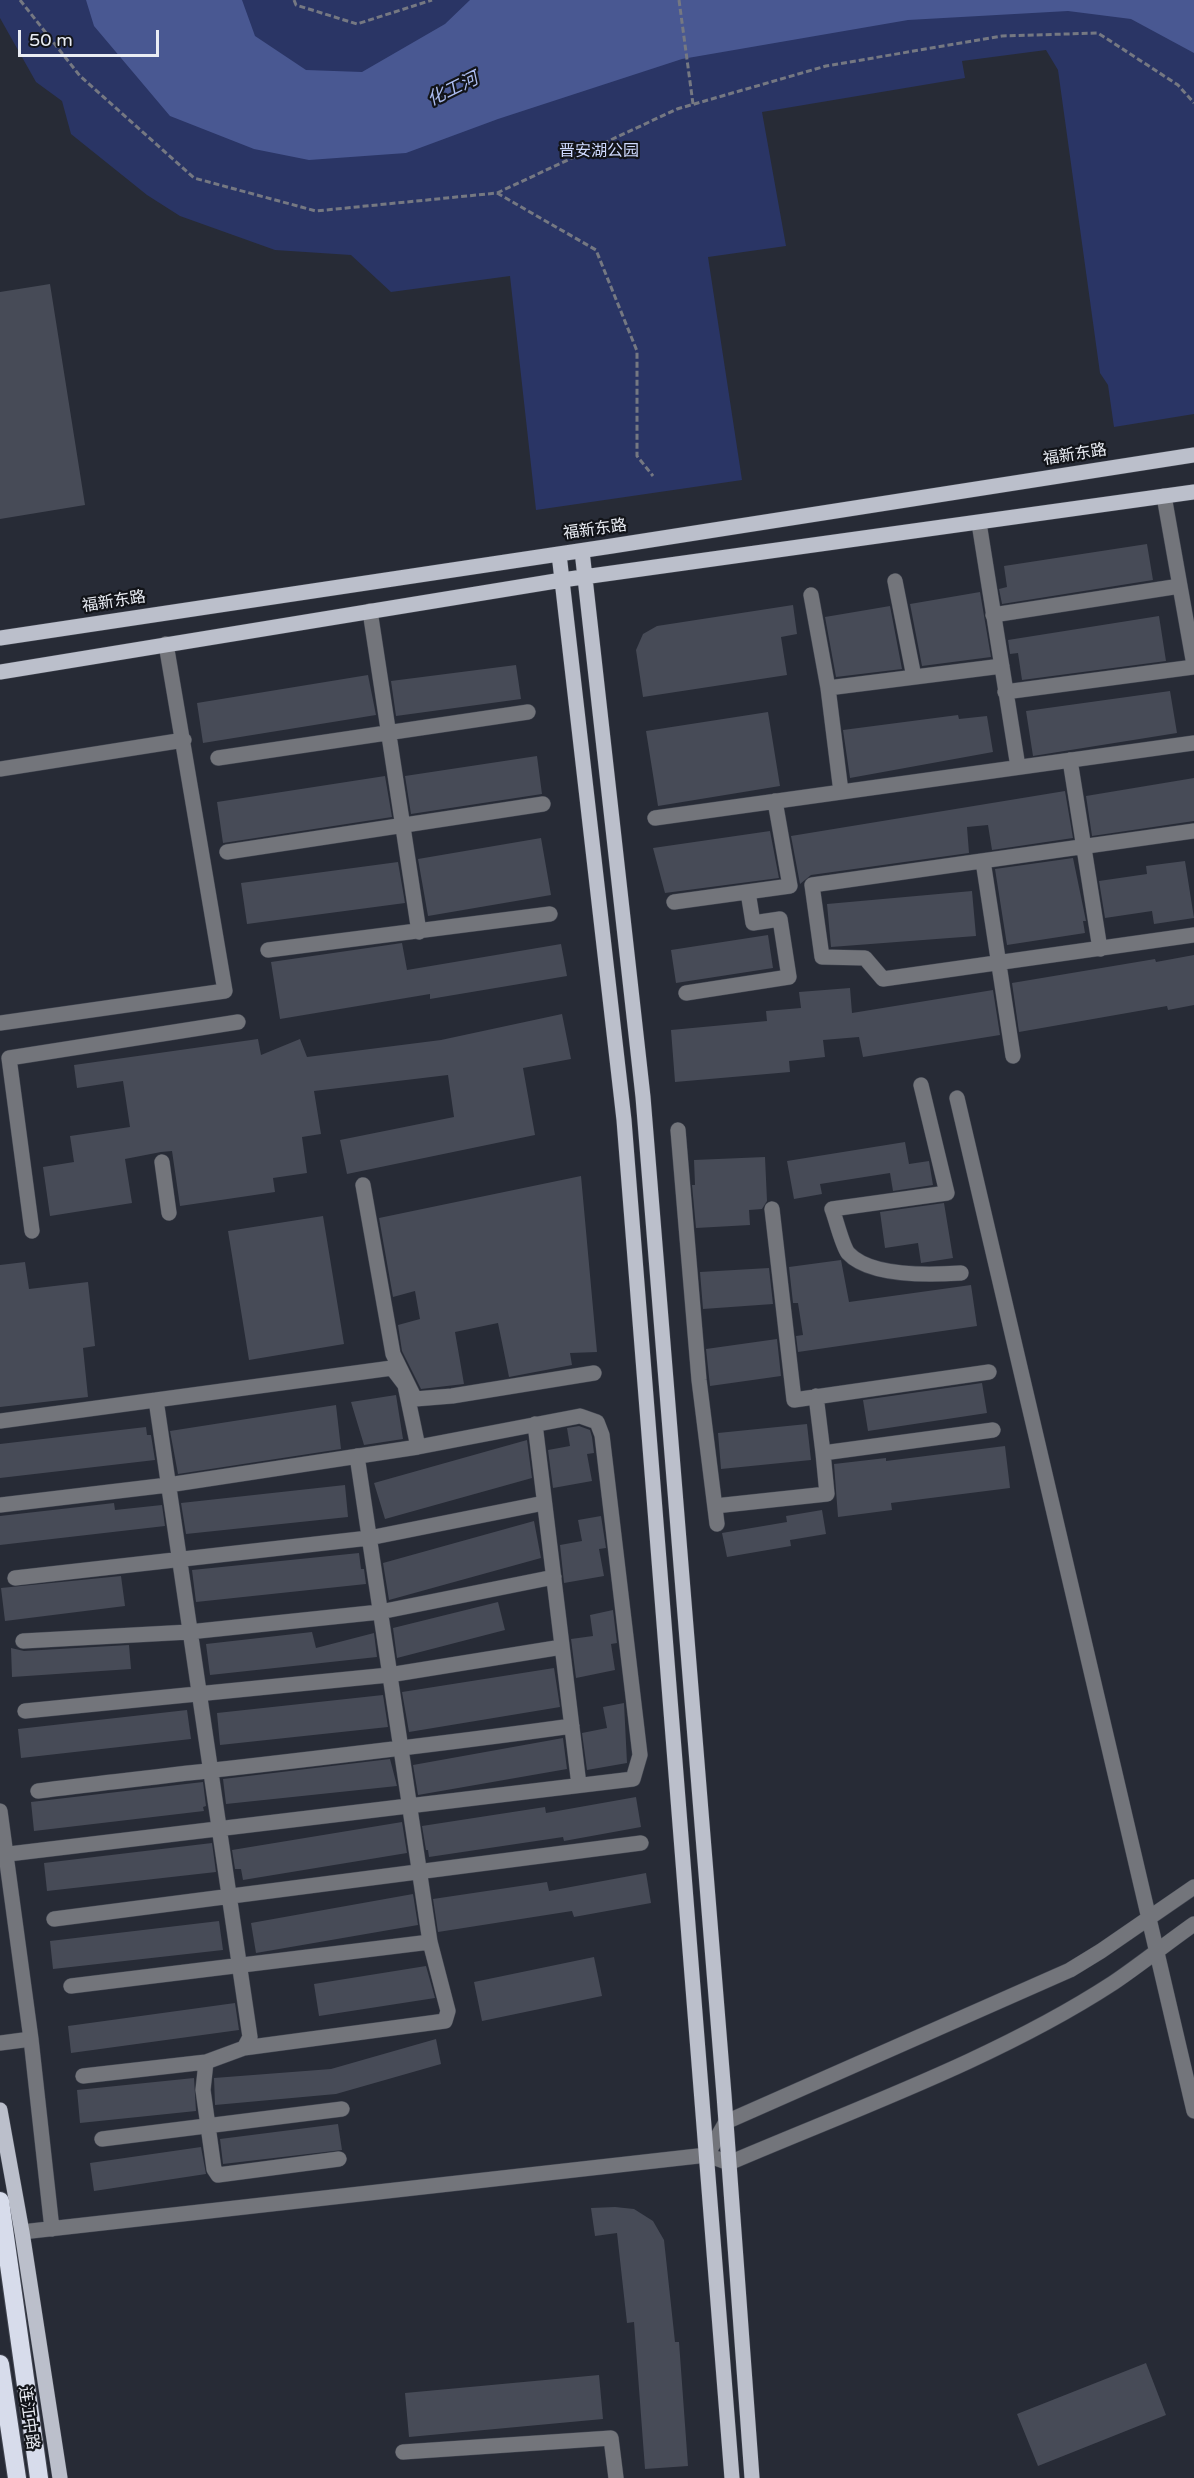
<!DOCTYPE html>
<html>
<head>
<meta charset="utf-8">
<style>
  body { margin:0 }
  #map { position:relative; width:1194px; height:2478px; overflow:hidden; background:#272b36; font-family:"Varela Round",sans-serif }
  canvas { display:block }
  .scale { position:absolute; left:18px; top:30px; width:141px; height:27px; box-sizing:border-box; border:3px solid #eaedf4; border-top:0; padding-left:8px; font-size:18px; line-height:21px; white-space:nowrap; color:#eaedf4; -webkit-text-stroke:4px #121419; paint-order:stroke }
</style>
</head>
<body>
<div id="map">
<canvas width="1194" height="2478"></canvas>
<div class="scale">50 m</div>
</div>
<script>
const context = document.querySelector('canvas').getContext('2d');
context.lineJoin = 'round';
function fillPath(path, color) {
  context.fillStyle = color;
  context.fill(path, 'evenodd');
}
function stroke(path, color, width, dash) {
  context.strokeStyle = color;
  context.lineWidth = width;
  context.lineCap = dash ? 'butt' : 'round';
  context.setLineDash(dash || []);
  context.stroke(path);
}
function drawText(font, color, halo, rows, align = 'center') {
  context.font = font + ' "Varela Round","Noto Sans SC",sans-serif';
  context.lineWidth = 4.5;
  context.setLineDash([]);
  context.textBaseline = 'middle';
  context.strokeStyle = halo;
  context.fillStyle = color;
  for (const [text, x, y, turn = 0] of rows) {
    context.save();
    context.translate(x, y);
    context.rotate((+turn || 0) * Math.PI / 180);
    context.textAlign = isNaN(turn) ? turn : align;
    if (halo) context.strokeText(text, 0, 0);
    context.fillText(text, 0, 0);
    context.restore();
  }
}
fillPath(new Path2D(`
  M0,0h1194v414l-80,13 -6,-42 -8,-12 -42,-303 -12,-20 -84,11 3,17 -203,34 24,134 -78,11 34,223 -206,30 -26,-234 -119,16 -40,-37 -76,-5 -95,-34 -33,-21 -76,-61 -9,-33 -26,-19 -36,-64z`), '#2a3565');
fillPath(new Path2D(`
  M86,0h156l13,36 51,34 56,2 83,-48 25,-24h724v53l-63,-34 -63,-8 -160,9 -226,39 -184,60 -92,34 -97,7 -55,-11 -84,-33 -76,-90z`), '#495892');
fillPath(new Path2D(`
  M50,284l35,221 -85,14v-227z
  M1147,544l6,36 -151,24 -3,-15 8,-2 -3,-21z
  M980,592l11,65 -69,9 -12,-62z
  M793,605l4,29 -16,3 6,38 -144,22 -7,-47 7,-16 14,-8z
  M890,606l12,63 -66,8 -11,-60z
  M1159,616l7,45 -144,19 -4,-27 -8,1 -2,-14z
  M516,665l5,34 -125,17 -5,-35z
  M368,675l8,40 -173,28 -6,-40z
  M1170,691l7,42 -144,23 -7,-45z
  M768,712l12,74 -122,20 -12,-75z
  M958,715l1,4 28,-3 6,36 -143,26 -7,-48z
  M537,756l5,38 -131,20 -6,-38z
  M385,776l7,41 -169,26 -6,-41z
  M1194,778v43l-102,15 -6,-40z
  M1065,791l8,47 -81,12 -4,-25 -21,2 2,26 -158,22 -11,9 -9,-48z
  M770,831l9,47 -114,15 -12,-45z
  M541,838l10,57 -123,21 -10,-57z
  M1073,858l13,63h-3l2,12 -78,12 -12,-76z
  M1185,861l9,57 -40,6 -2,-13 -47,7 -6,-37 48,-7 -1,-8z
  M398,862l7,41 -158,21 -6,-41z
  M972,891l4,45 -145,11 -4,-43z
  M768,935l5,33 -97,15 -5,-33z
  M402,943l5,27 154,-26 6,32 -137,23v-5l-150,25 -9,-57z
  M1194,955v50l-26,5 -1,-4 -148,26 -7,-49 143,-24 1,3z
  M850,988l2,25 141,-23 7,45 -137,22 -4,-20 -36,3 2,17 -36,4 1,11 -115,10 -4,-52 96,-9 -1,-10 35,-3 -2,-16z
  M562,1014l9,45 -48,9 12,67 -188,39 -7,-34 114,-23 -6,-42 -134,16 7,43 -19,3 5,36 -34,5 2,14 -95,14 -8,-55 -11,1 -36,7 7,44 -82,13 -7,-49 31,-5 -4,-26 60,-9 -7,-46 -46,7 -3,-23 184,-26 3,16 39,-16 7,18 134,-17z
  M905,1142l4,22 20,-3 4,24 -40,6 -3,-18 -70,11 2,10 -28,5 -7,-38z
  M765,1157l2,44 -5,8 -13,1 1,15 -54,3 -4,-43h3l-1,-25z
  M581,1176l16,176 -27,1 2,12 -63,12 -11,-54 -43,9 9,52 -43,5 -19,-38 -4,-26 22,-6 -5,-28 -22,6 -14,-79z
  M944,1203l9,55 -32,5 -3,-20 -33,5 -5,-36z
  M323,1216l21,128 -95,16 -21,-129z
  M841,1260l8,42 122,-17 6,41 -179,26 -2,-16 7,-1 -5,-32h-5l-4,-36z
  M25,1262l4,27 59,-7 7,64 -12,2 5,49 -88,10v-142z
  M769,1268l4,36 -70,5 -3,-37z
  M777,1339l4,37 -71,10 -4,-37z
  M982,1383l5,30 -119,18 -5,-31z
  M396,1395l7,44 -39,6 -13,-43z
  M336,1405l5,44 -163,25 -8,-43z
  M807,1424l4,36 -90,9 -3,-36z
  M579,1426l11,4 2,7 2,16 -7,1 5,27 -39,7 -5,-38 22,-4 -3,-18z
  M146,1427l1,8h4l4,25 -155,18v-34z
  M527,1440l5,38 -147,41 -11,-36z
  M1005,1446l5,42 -119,15 1,7 -54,7 -4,-53 52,-6v3z
  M345,1485l3,32 -162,17 -5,-31z
  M114,1503l1,7 47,-5 3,21 -165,19v-29z
  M822,1510l4,24 -36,6 1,6 -64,11 -5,-24 65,-11 -1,-6z
  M601,1516l5,32 -7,1 5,27 -40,7 -4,-38 22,-4 -4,-21z
  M534,1521l7,37 -152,42 -6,-37z
  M359,1553l2,16h3l2,15 -170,18 -4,-32z
  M121,1576l4,30 -120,15 -4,-33z
  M498,1602l7,28 -108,28 -4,-30z
  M613,1610l4,33 -6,1 4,26 -39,8 -5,-39 22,-3 -3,-21z
  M312,1632l4,16 58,-15 3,24 -167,18 -4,-31z
  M129,1645l2,24 -119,8 -1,-29 13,3z
  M554,1668l6,39 -151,25 -7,-40z
  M383,1695l5,32 -168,18 -3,-32z
  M624,1703l3,60 -40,7 -5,-37 25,-5 -4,-21z
  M187,1710l4,29 -170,19 -3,-29z
  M563,1738l4,31 -149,26 -5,-30z
  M390,1759l7,27 -171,18 -3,-25z
  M203,1782l3,24 -3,1 1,4 -170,20 -3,-29z
  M636,1797l5,30 -77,14 -1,-4 -134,20 -1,-7h-2l-4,-24 123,-19 1,6z
  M402,1822l5,31 -164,27 -2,-11h-6l-3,-19z
  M212,1843l4,29 -169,19 -3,-28z
  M646,1873l5,30 -77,14 -2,-6 -134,21 -5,-33 114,-17 2,9z
  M413,1894l5,31 -162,28 -5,-30z
  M219,1921l4,29 -170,19 -3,-28z
  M594,1957l8,39 -120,25 -8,-39z
  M426,1966l9,32 -116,18 -5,-32z
  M235,2003l4,27 -168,23 -3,-27z
  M436,2039l5,25 -105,30 -121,11 -1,-27 117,-9z
  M194,2078l2,33 -116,12 -3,-33z
  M338,2124l4,26 -119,14 -3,-25z
  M201,2147l5,27 -112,17 -4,-28z
  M615,2207l19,2 19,12 11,19 11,102h4l9,124 -43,3 -11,-147 -7,1 -10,-90 -22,3 -4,-28z
  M1146,2363l20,52 -128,51 -21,-52z
  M599,2375l4,44 -194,18 -4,-44z`), '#474b57');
const minor = new Path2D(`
  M1164,496l30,169
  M979,523l39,244
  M895,581l19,96
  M811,595l17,93 13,104
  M370,611l49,321
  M993,615l187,-29
  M828,688l174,-22
  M1005,692l189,-25
  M218,758l310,-46
  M1070,760l30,189
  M0,769l184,-29
  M655,818l539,-75
  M1194,831l-382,54 10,72 43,1 18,21 311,-44
  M227,852l316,-48
  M983,861l30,195
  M674,902l116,-16 -15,-85
  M268,950l282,-36
  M686,993l103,-16 -9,-58 -27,4 -5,-31
  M0,1023l225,-32 -59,-347
  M921,1085l26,108 -115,16c4,10 10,36 16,44 22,24 83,22 113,20
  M957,1098l237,1013
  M678,1130l21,250 18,144
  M162,1162l7,51
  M363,1185l30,169 22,45 37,-3 142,-23
  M772,1209l22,191 195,-28
  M32,1231l-23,-173 229,-36
  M816,1396l7,57
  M156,1400l94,637 -6,11 -38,14 -3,28 11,79 4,6 121,-16
  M0,1421l392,-53 13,17 13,62
  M535,1424l44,361
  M0,1505l168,-20 250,-38 162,-31 17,6 5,13 38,320 -7,24 -633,76
  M715,1506l112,-12 -4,-41 170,-23
  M15,1578l354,-40 175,-35
  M23,1641l166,-9 191,-20 174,-35
  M25,1711l364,-36 173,-28
  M38,1791c178,-22 356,-40 534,-65
  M0,1811l31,228 21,190
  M54,1919l587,-76
  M71,1986l359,-44
  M0,2043l31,-4
  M244,2048l201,-27 3,-10 -18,-69 -73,-486
  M83,2076l123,-14
  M102,2139l240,-30
  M707,2155l19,-33 344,-152 31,-19 93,-64
  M22,2232l685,-77 22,8c126,-54 269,-105 384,-180 28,-19 54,-40 81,-59
  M403,2452l208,-14 5,40`);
const major = new Path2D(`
  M582,551l61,546 81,998 28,383
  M559,554l65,566 108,1358
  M0,638l612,-92 582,-91
  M0,672l562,-92 632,-88
  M0,2110l22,122 38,246`);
const highway = new Path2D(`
  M0,2201l39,277
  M0,2364l17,114`);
stroke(minor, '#424651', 16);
stroke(major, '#424651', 16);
stroke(highway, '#424651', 20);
stroke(new Path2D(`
  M20,0l60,76 114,102 122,33 181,-18 180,-84 149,-43 176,-30 96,-3 80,52 16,18
  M294,0l2,5 61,19 75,-24
  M679,0l14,104
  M497,193l99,57 41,101v105l16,20`), '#757882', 3, [6, 3]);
stroke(minor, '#73757b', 15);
stroke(major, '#bbbfcb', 15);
stroke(highway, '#d7dceb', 18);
drawText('16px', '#cfdafe', '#121419', [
  ["晋安湖公园",599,152]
]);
drawText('16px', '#eaedf4', '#121419', [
  ["福新东路",1075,455,-9],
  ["福新东路",595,530,-8],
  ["福新东路",114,602,-9],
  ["连江中路",28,2418,82]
]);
drawText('italic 18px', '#acbcf0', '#121419', [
  ["化工河",453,90,-26]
]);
</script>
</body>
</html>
